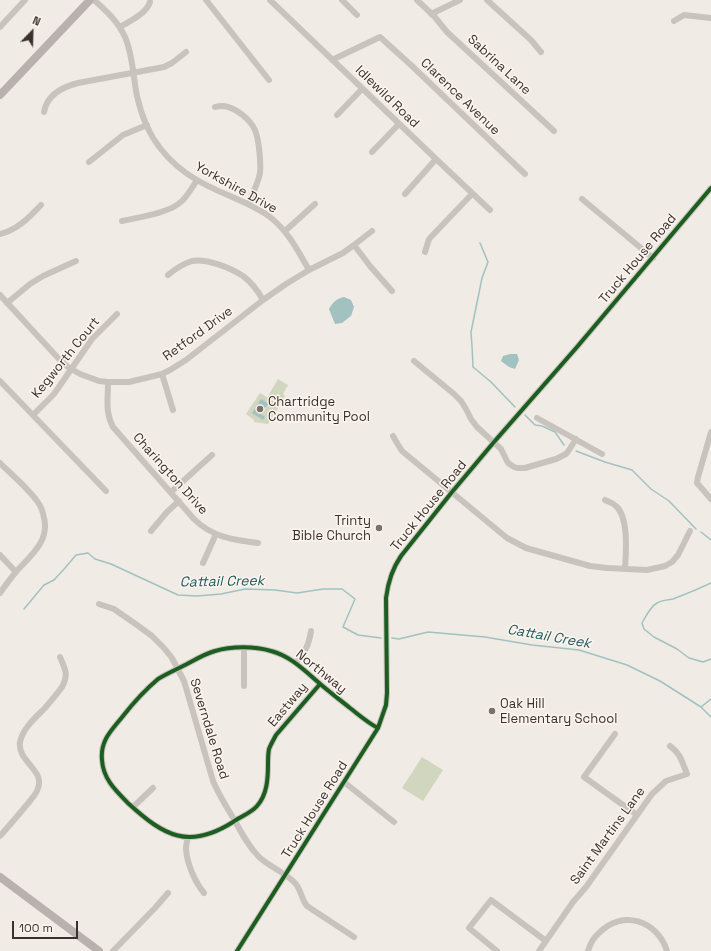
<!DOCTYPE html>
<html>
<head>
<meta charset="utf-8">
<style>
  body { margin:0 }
  #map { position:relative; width:711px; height:951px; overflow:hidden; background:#f0ebe5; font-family:"Space Grotesk",sans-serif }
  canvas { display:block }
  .north { position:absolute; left:12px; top:12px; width:40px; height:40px; -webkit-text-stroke:3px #fbf5ee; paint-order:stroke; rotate:23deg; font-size:11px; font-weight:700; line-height:16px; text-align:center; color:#3b302b }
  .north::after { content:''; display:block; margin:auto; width:14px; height:18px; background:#3b302b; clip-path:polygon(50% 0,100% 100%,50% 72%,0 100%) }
  .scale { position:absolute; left:12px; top:921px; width:66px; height:18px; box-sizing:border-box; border:2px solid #3b302b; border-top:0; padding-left:5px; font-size:12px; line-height:14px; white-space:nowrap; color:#3b302b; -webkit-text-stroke:3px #fbf5ee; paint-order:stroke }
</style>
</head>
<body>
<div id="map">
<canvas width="711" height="951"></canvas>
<div class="north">N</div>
<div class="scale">100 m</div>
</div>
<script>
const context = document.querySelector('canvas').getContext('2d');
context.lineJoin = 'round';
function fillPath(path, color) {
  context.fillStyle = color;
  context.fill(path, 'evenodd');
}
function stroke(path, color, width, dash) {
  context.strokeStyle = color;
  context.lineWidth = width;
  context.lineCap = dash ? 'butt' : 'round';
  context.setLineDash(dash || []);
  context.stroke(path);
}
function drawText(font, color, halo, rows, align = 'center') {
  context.font = font + ' "Space Grotesk",sans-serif';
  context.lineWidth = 3;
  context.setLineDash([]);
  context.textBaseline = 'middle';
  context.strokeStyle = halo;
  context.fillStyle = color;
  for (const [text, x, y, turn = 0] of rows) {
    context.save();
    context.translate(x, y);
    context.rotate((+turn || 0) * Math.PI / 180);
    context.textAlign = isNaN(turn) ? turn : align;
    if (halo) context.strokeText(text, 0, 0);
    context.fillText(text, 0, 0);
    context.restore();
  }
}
fillPath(new Path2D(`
  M278,379l10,6 -5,9 2,2 -5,7 -12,-7z
  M260,393l20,12 -12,19 -14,-2v-2l-8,-6z
  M422,757l21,13 -20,31 -21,-13z`), '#d1d6bf');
fillPath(new Path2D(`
  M344,297l7,3 3,7 -3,9 -9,7 -7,1 -6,-15c4,-7 7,-10 15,-12z
  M510,354h7l2,6 -4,9 -6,-2 -8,-6 2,-5z
  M261,399l8,5 -1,2 -1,-1 -6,9 4,3 -2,3 -11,-7z`), '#a1c2c1');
stroke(new Path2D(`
  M480,243l8,19 -6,16 -11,54 1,14 1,21 18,15 24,25
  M525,415l10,10 7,1 13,6 9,13
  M576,451l29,11 27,8 19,19 18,12 27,28
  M701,532l10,8
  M711,583c-12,6 -25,11 -38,16 -5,1 -12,1 -16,4 -7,4 -11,13 -15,20l2,6 10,8 23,12 12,9 14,4 8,-3
  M24,609l20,-24 10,-5 11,-12 11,-13 12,-2 7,6 16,5 67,31 19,1 24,-2 24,-5 30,1 22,3 26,-4h19l13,10 -12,28 15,8 23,3
  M392,638l7,1 29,-7 57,5 47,8 47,5 48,15 33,16 41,26 10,10
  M701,707l10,-8`), '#a1c2c1', 1.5);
stroke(new Path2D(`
  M94,0c12,11 24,21 31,37 8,18 8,40 12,59 4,18 12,38 23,52 10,13 23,24 37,32 23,14 51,21 73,37 18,14 28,34 39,53
  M206,0l63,80
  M270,0l166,159 54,51
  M342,0l15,15
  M417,0l17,16 13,16 107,99
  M487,0l44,40 10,12
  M431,14l29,-14
  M674,21l10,-6 27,3
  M0,27l25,-27
  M120,27c10,-6 26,-13 30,-25
  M332,60l48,-23 32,29 113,108
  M215,107c3,-1 6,-1 9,-1 12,2 26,13 31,24 4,10 6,32 5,43 -2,11 -8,21 -12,31
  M44,112c3,-17 18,-25 34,-29l86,-16 8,-4 14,-11
  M337,115l25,-26
  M372,152l27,-28
  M89,162l34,-27 24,-10
  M405,194l31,-35
  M582,199l71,59
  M122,221c18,-4 48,-8 60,-20 6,-6 10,-13 15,-21
  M285,231l30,-27
  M0,234c18,-4 29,-17 41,-29
  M354,245l16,21 22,25
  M425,252l4,-13 43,-45
  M168,275c7,-6 15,-11 24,-14 14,-3 39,7 51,15 8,6 15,15 20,24
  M0,295l59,64 9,8 12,7 19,7 9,1h21l33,-8 8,-4 16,-10 77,-60 23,-16 23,-14 34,-17 11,-8 18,-14
  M7,303l23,-19 13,-8 33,-15
  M414,361l40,33 7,7 5,8 5,10 6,8 24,22 7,14 6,4 3,1h8l31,-9 10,-5 3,-4 7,-11
  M162,374l11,36
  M0,381l106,110
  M108,382c0,17 -3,30 5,45l81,92c18,18 39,21 64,24
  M33,415l21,-21 38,-55 25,-25
  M537,418l65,36
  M711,432l-13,45 -1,6 14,16
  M393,436l4,7 5,8 105,87 19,10 64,18 17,2 40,2 18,-4 7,-4 6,-7 12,-24
  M0,463c12,12 27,24 37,38 4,5 6,11 7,17 6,24 -15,39 -29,55 -5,6 -10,13 -15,20
  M171,492l41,-37
  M605,500c4,2 8,3 11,6 13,12 10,46 9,63
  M151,531l16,-19 12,-11
  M0,555l16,17
  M203,563l13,-29
  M99,604l15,5 23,16 15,11 12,12 8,10 12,23 29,100c6,14 14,27 22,40 7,13 14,26 24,36 11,10 25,15 35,25 7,6 7,17 13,24l47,31
  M244,648v38
  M296,663c9,-11 13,-18 15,-32
  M320,684l-44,51c-2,4 -5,9 -7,14 -1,5 -1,10 -1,15 0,15 -1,31 -11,42 -6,7 -17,11 -24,16 -44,28 -69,14 -104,-18 -13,-13 -26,-25 -27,-44 -2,-20 10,-30 21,-44 11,-14 22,-26 35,-37 8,-5 17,-9 25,-13 10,-5 21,-12 32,-15 16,-5 40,-5 56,0 19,5 32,18 47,31 10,9 21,17 32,26 9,7 18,15 28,20
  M615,734l-31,43 53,38
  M344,782l50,40
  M133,807l20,-19
  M0,836c10,-11 20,-23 30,-35 3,-4 7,-8 8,-13 7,-18 -21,-27 -18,-46 3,-14 15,-24 25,-34 6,-7 12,-14 17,-21 7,-13 3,-18 -2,-30
  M188,837c-1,4 -2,8 -2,12 1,15 9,33 18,44
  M113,951l42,-43 13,-15
  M237,951l141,-223 8,-23 1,-12 -1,-95c2,-16 6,-29 15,-42l51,-64 42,-50 83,-95 134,-159
  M497,951l-28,-23 22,-28 55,41
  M539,951l34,-49 13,-15 66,-93 14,-13 21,-7c-5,-12 -6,-20 -17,-28
  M588,951c2,-7 5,-13 11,-18 23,-24 58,-13 68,18`), '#c9c3be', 6);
stroke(new Path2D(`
  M0,95l90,-95
  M0,877l99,74`), '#b8b1ad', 8);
stroke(new Path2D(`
  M320,684l-44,51c-2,4 -5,9 -7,14 -1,5 -1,10 -1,15 0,15 -1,31 -11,42 -6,7 -17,11 -24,16 -44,28 -69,14 -104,-18 -13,-13 -26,-25 -27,-44 -2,-20 10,-30 21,-44 11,-14 22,-26 35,-37 8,-5 17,-9 25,-13 10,-5 21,-12 32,-15 16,-5 40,-5 56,0 19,5 32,18 47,31 10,9 21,17 32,26 9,7 18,15 28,20
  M237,951l141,-223 8,-23 1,-12 -1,-95c2,-16 6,-29 15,-42l51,-64 42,-50 83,-95 134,-159`), '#1b5e20', 4);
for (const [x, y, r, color] of [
  [260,409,4,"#7a716c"],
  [379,528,4,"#7a716c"],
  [492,711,4,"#7a716c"]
]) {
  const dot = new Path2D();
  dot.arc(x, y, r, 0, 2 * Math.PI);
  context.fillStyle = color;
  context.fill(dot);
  stroke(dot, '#fbf5ee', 1.5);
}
drawText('13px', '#3b302b', '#fbf5ee', [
  ["Sabrina Lane",499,65,43],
  ["Idlewild Road",387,97,44],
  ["Clarence Avenue",460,97,44],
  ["Yorkshire Drive",236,188,29],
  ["Truck House Road",638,259,-50],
  ["Retford Drive",198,334,-36],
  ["Kegworth Court",66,358,-51],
  ["Charington Drive",170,474,48],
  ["Truck House Road",429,506,-51],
  ["Northway",321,672,39],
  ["Eastway",288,705,-50],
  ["Severndale Road",209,729,73],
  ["Truck House Road",315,810,-58],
  ["Saint Martins Lane",608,836,-54]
]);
drawText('13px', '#3b302b', '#fbf5ee', [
  ["Chartridge",268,402],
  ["Community Pool",268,417],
  ["Trinty",371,521,"right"],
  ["Bible Church",371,536,"right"],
  ["Oak Hill",500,704],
  ["Elementary School",500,719]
], 'left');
drawText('italic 14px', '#1f5a5e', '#fbf5ee', [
  ["Cattail Creek",222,582,-1],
  ["Cattail Creek",549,637,10]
]);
</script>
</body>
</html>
